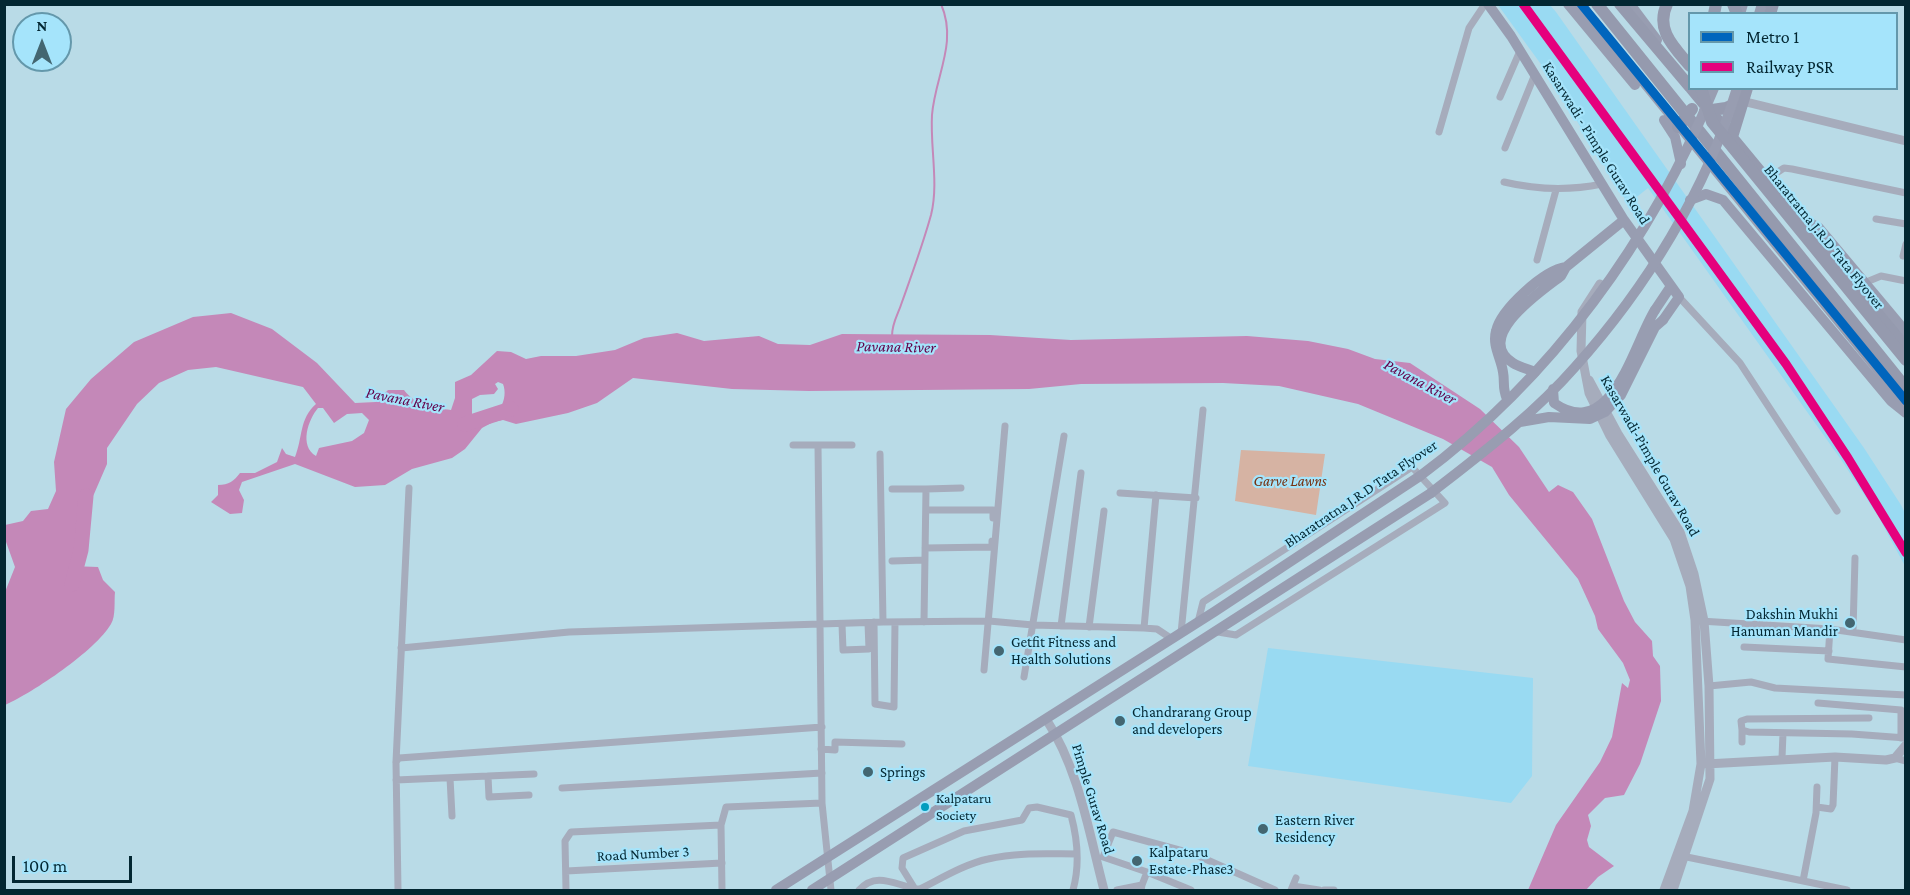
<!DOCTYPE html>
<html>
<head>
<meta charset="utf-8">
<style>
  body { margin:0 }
  #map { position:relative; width:1910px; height:895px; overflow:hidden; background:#b9dbe7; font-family:"Crimson Pro",serif }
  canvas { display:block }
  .frame { position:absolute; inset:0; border:6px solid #032732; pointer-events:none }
  .legend { position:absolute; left:1688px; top:12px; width:210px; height:78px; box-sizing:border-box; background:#a5e4fb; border:2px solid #6498ab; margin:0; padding:8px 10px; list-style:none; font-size:18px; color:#032732 }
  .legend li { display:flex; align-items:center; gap:12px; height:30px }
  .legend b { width:30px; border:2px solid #6498ab }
  .north { position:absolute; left:12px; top:12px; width:60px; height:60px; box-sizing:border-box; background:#a5e4fb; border:2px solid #6498ab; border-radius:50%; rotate:0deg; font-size:16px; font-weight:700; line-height:24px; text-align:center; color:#032732 }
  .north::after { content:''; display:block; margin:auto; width:21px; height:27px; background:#436671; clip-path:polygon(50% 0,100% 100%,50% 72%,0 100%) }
  .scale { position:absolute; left:12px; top:856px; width:120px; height:27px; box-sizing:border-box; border:3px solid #032732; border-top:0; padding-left:8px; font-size:18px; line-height:21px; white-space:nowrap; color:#032732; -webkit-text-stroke:4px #a5e4fb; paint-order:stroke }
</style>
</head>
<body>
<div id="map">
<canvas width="1910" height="895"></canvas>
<div class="frame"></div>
<ul class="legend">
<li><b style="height:8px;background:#0065bd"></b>Metro 1</li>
<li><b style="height:8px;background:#e5007d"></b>Railway PSR</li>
</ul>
<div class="north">N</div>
<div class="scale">100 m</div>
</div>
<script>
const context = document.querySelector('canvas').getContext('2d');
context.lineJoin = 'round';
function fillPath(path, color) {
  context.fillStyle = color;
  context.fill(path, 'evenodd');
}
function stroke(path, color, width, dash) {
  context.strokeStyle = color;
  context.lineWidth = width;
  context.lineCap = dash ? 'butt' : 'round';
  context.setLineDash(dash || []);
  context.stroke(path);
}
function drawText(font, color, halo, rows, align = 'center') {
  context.font = font + ' "Crimson Pro",serif';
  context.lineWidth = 4.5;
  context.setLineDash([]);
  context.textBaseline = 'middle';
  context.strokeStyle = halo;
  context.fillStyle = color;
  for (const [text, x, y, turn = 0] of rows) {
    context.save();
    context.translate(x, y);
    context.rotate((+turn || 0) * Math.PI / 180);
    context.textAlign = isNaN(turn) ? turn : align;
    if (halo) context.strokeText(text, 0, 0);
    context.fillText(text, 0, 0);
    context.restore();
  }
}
fillPath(new Path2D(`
  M1498,5h52l6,7 308,436 37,57 4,8v53l-27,-50 -36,-55 -194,-273 -20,16 -80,-130z
  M1268,648l265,30 -1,98 -21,27 -263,-37z`), '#99daf2');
fillPath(new Path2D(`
  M1241,450l84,4 -9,61 -81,-14z`), '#d6b3a3');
fillPath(new Path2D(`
  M231,313l41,16 45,34 38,40 21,-1 12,-12h16c11,15 29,18 47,20l4,-12v-16l16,-7 26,-24 14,1 15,7 15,-3h35l39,-6 29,-12 33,-5 27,8 55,-5 19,8 32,1 32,-11 148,1 81,5 176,-4 61,5 40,8 27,10 35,4 70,46 39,38 30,45 9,-7 15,7 19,27 32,82 11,21 17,19 1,15 7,10 1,35 -21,63 -16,31 -19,3 -17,17 3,11 -4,14 2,7 25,19 -16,11 -12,13h-58l28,-65 44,-63 12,-25 10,-54 6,5 2,-8 -7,-17 -25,-34 -3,-13 -17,-37 -69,-84 -17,-28 -49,-28 -85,-35 -79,-18 -56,-3 -142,1 -52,5 -220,2 -77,-2 -99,-11 -36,25 -29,10 -52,11 -13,-4 -10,2 -11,6 -17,21 -13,9 -40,11 -27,16 -30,2 -60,-23 -53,18 -3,8 5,10 -2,13 -12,1 -19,-12 7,-7v-10c11,0 16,-4 22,-12h15l22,-11 5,-14 4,6 9,3c8,-20 4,-38 21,-53l-13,-17 -87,-20 -28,3 -29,13 -22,21 -30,44v16l-29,67 -7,35 27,1 5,13 12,12c-1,9 1,24 -4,32 -16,27 -77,68 -106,81v-113l10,-25 -10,-28v-14l18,-4 8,-10 17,-2 8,-18 -2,-29 12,-53 25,-30 43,-37 59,-25zM498,382l5,2c7,18 -10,44 -31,32v-17l8,-4 14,-1 4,-5 -3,-5zM318,408h5l11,15 13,-9 15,-1 7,7 -5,13 -12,8 -33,7 -3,8c-17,-10 -8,-36 2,-48z`), '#c488b8');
stroke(new Path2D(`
  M892,336c0,-14 6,-21 10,-34 10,-28 21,-58 29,-87 8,-32 -1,-67 1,-100 3,-39 26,-72 9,-111`), '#c488b8', 2);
stroke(new Path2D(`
  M465,424l46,-15
  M72,584l9,-34 5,-54`), '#c488b8', 15);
stroke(new Path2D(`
  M1500,97l20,-46
  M1439,132l30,-104 16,-24
  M1505,148l30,-74
  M1767,179l17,-11 8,1 114,24
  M1504,182c34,8 64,9 98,2
  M1876,219l30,5
  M1906,244l-3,12h3
  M1537,260l19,-70
  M1864,283l17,-7 25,5
  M1679,297l61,66 97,148
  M793,445h59
  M818,445l4,358 9,87
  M880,454l3,168
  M892,489h34l-2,133
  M926,489l35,-1
  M1120,493l76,5
  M926,510h67v8
  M925,548l67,-1v-6
  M892,561l33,-1
  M1700,621l130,8 76,11
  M874,622l1,82 19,3 1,-85
  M1198,622l5,-20 209,-135 33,36 -209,132 -18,-3
  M842,624l1,26 26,-1 -1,-26
  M1061,626l20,-153
  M1089,627l15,-116
  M1144,628l12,-133
  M1830,629l-2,30 78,8
  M1853,631l2,-73
  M1181,633l22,-223
  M1744,647l85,4
  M401,648l168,-16 314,-10 106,-1 44,4 111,3 13,1 15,10
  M984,670l21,-244
  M1024,677l40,-241
  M1709,686l42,-4 24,6 131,7
  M1818,703l83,7v28
  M1869,718l-122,1 -6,2 1,9 7,2 103,2 54,4
  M1742,742v-12
  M821,749l14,1v-8l67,2
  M1782,758l1,-25
  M1895,758l11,3
  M396,762l3,-4 423,-31
  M488,776l1,21 40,-2
  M450,778l2,38
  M396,780l138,-6
  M562,788l260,-15
  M1817,807l14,2 2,-4 2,-48
  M1682,856l165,34
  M566,871l156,-8
  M1147,872l-44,-15 10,-25 81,22 81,36
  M1803,881l13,-68 1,-26
  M1142,885l5,-13 44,18
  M1293,886l26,4
  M915,889l-13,-21 1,-10 61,-27 58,-11 7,-12 8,-1 34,8c7,26 9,50 2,75
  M398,890l-2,-128 13,-274
  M566,890l-1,-49 6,-9 150,-7
  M722,890l-1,-65 5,-18 96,-4
  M859,890c19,-21 40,-2 61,-1 22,-11 45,-25 68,-30 29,-7 60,-5 89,-5
  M1117,890l25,-5 -1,5
  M1291,890l5,-12
  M1324,890h10`), '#a6acbc', 7);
stroke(new Path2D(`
  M1742,101l164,40
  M1600,284l-18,28 -1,39 8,42 21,43 64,103 16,47 5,34 6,144 -8,47 -29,79
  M1589,380l29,54 62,98 14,42 10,47 5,65 1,93 -37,111
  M1046,719c33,50 43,114 58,171
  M1706,764l129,-7 51,3 9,-2 11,-13`), '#a6acbc', 9);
stroke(new Path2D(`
  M1488,4l23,32 113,184 55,77 -16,23
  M1568,4l67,81
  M1580,4l326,400
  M1630,4l27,36
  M1740,14l3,-10
  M1759,14l3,-10
  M1664,120l11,17 6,27
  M1690,200l16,-6 17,6 168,201 15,12
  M1799,217l20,11 87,104
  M1655,310l16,-24
  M1535,372c-7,-3 -16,-5 -22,-9 -41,-26 30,-73 48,-87l5,-9
  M1507,399c-5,-11 -2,-17 -4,-27 -2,-14 -11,-26 -7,-41 5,-22 48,-61 70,-64l58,-47
  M776,890l438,-278 206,-136
  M812,890l619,-397`), '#989db1', 10);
stroke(new Path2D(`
  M1597,4l309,384
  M1620,4l70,83
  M1667,4c-12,26 7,43 23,62
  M1733,4l4,10
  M1714,14l2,-10
  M1770,14l3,-10
  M1691,88l215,260
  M1705,111l21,-3 16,-7
  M1678,127l14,-18
  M1732,137l15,-49`), '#959aae', 12);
stroke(new Path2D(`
  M1553,389l1,14c58,40 79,-58 101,-93
  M1520,422l29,-5 41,2 15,-7 16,-17 34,-68 8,-7
  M1420,476c132,-98 232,-236 294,-388
  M1431,493c50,-39 102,-78 144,-126 71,-79 131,-176 162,-279`), '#989db1', 10);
stroke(new Path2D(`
  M1701,88l11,34 194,238`), '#959aae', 12);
stroke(new Path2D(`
  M1523,4l263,360 62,94 58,95`), '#e5007d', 9);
stroke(new Path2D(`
  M1581,4l325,397`), '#0065bd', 9);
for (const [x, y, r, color] of [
  [1850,623,6,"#436671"],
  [999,651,6,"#436671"],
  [1120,721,6,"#436671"],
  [868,772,6,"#436671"],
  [925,807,5,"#009cbe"],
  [1263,829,6,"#436671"],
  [1137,861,6,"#436671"]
]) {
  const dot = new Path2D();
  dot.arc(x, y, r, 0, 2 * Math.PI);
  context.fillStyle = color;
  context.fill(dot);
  stroke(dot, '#a5e4fb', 2);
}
drawText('14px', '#032732', '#a5e4fb', [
  ["Kalpataru",936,799],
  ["Society",936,816]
], 'left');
drawText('15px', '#032732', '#a5e4fb', [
  ["Kasarwadi - Pimple Gurav Road",1596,143,58],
  ["Bharatratna J.R.D Tata Flyover",1824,237,51],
  ["Kasarwadi-Pimple Gurav Road",1650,456,60],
  ["Bharatratna J.R.D Tata Flyover",1361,494,-34],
  ["Pimple Gurav Road",1093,799,73],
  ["Road Number 3",643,854,-3]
]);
drawText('italic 15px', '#773110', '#a5e4fb', [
  ["Garve Lawns",1290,481]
]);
drawText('15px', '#032732', '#a5e4fb', [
  ["Dakshin Mukhi",1838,614,"right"],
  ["Hanuman Mandir",1838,631,"right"],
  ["Getfit Fitness and",1011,642],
  ["Health Solutions",1011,659],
  ["Chandrarang Group",1132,712],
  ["and developers",1132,729],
  ["Springs",880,772],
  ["Eastern River",1275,820],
  ["Residency",1275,837],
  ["Kalpataru",1149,852],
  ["Estate-Phase3",1149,869]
], 'left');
drawText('italic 16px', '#630149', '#a5e4fb', [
  ["Pavana River",896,347,1],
  ["Pavana River",1420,382,28],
  ["Pavana River",405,400,11]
]);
</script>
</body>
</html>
